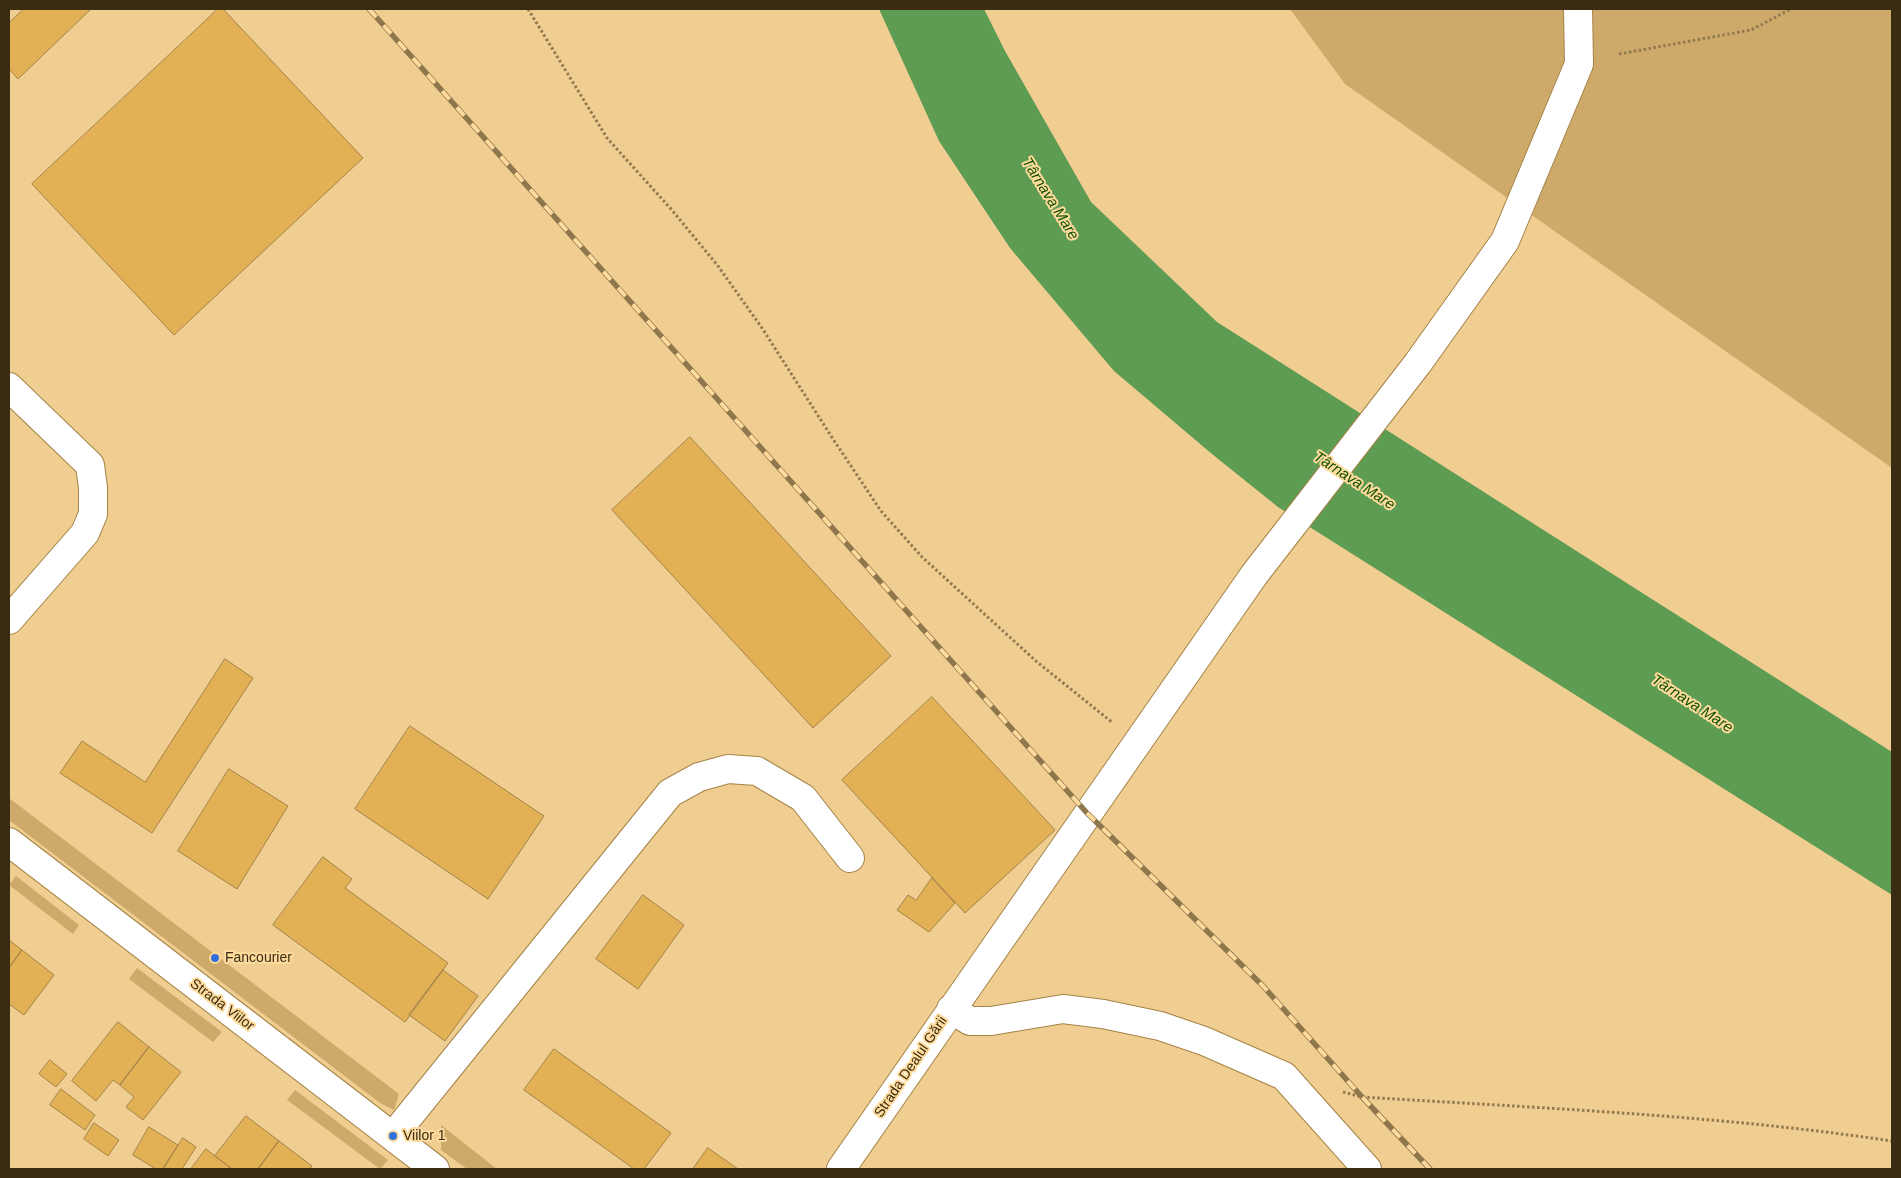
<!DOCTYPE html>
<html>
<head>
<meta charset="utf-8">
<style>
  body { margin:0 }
  #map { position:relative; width:1901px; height:1178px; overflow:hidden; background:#f0cd90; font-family:Helvetica,sans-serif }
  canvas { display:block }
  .frame { position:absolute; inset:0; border:10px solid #3a2c13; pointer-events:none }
</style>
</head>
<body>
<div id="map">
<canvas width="1901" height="1178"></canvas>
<div class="frame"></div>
</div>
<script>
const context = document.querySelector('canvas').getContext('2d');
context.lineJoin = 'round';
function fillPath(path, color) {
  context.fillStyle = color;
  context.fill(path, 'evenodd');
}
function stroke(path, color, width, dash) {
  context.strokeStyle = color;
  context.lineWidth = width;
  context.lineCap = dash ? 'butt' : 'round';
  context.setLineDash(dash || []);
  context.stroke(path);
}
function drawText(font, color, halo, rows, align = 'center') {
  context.font = font + ' Helvetica,sans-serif';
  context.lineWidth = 4;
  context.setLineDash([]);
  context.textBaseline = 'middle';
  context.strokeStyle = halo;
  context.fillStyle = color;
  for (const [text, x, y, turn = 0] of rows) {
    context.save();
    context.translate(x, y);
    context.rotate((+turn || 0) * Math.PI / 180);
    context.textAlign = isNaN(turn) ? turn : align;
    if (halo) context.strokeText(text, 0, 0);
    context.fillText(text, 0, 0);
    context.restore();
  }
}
fillPath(new Path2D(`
  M1290,9h602v459l-547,-384z
  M9,798l390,296 -5,16 -14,-7 -371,-283z
  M16,876l63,49 -6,9 -64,-49z
  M137,968l85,64 -9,10 -84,-63z
  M295,1090l93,70 -8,9 -93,-69z
  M441,1125l56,44h-30l-26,-19z`), '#ceaa6a');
fillPath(new Path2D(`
  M879,9h105l21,42 86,151 126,120 675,430v143l-614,-388 -66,-53 -98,-83 -104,-123 -71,-107z`), '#5d9c52');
const building = new Path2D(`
  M24,9h67l-73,70 -9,-10v-46z
  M218,9h5l140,149 -189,177 -142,-151z
  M690,437l201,219 -78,72 -201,-218z
  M225,659l28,19 -101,155 -92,-60 22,-32 63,41z
  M932,697l123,133 -90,83 -123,-133z
  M410,726l134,90 -56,83 -133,-90z
  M229,769l59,37 -51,83 -59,-38z
  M323,857l29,22 -7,9 103,75 -43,59 -132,-97z
  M932,878l23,25 -26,29 -32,-22 11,-15 8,5z
  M643,895l41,30 -46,64 -42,-30z
  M9,940l13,10 -13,18z
  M22,950l32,25 -30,40 -15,-11v-36z
  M443,970l35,26 -33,45 -36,-26z
  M118,1022l31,25 -29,38 -7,-5 -17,21 -24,-20z
  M149,1047l32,25 -38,48 -17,-13 8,-10 -14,-12z
  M554,1049l117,84 -27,36h-10l-110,-79z
  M50,1060l17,14 -11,13 -17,-13z
  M61,1089l34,26 -10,15 -35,-25z
  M246,1116l33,25 -21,28h-26l-17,-13z
  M94,1123l25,17 -11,16 -24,-17z
  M149,1127l29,18 -15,24h-7l-23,-14z
  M183,1138l13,9 -14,22h-19z
  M279,1141l33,25 -2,3h-52z
  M708,1148l30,21h-45z
  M206,1149l9,7 17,13h-41z`);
fillPath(building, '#e2b155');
stroke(building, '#a38247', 1);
const minor = new Path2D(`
  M9,387l81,78 3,23v26l-8,19 -76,87
  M9,842l426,327
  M951,1009l19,12h21l72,-12 40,5 57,12 44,15 80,35 83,93
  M393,1136l277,-343 29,-16 29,-8 29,2 46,27 47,60
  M841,1169l413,-594 164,-212 87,-122 74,-177 -1,-55`);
stroke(minor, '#a48347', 30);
stroke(new Path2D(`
  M528,9l79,129 64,71 47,57 44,62 71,111 48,72 41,46 115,105 76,61
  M1619,54l132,-24 40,-21
  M1343,1092l19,5c177,11 355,18 530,44`), '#927a50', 3, [2.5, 2.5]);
stroke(minor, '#fff', 28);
const rail = new Path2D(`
  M369,9l718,804 176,173 99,111 68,72`);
stroke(rail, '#8e764d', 5.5);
stroke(rail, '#feda9c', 4, [11]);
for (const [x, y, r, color] of [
  [215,958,5,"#316fdc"],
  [393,1136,5,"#316fdc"]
]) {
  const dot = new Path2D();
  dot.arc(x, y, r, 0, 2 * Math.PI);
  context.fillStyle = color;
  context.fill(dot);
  stroke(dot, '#feda9c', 2);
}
drawText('14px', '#3a2c13', '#feda9c', [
  ["Fancourier",225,958],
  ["Viilor 1",403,1136]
], 'left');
drawText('14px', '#3a2c13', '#feda9c', [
  ["Strada Viilor",222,1005,37],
  ["Strada Dealul Gării",911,1067,-56]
]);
drawText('italic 15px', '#105101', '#feda9c', [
  ["Târnava Mare",1050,199,58],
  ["Târnava Mare",1354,481,33],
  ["Târnava Mare",1692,704,33]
]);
</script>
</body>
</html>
